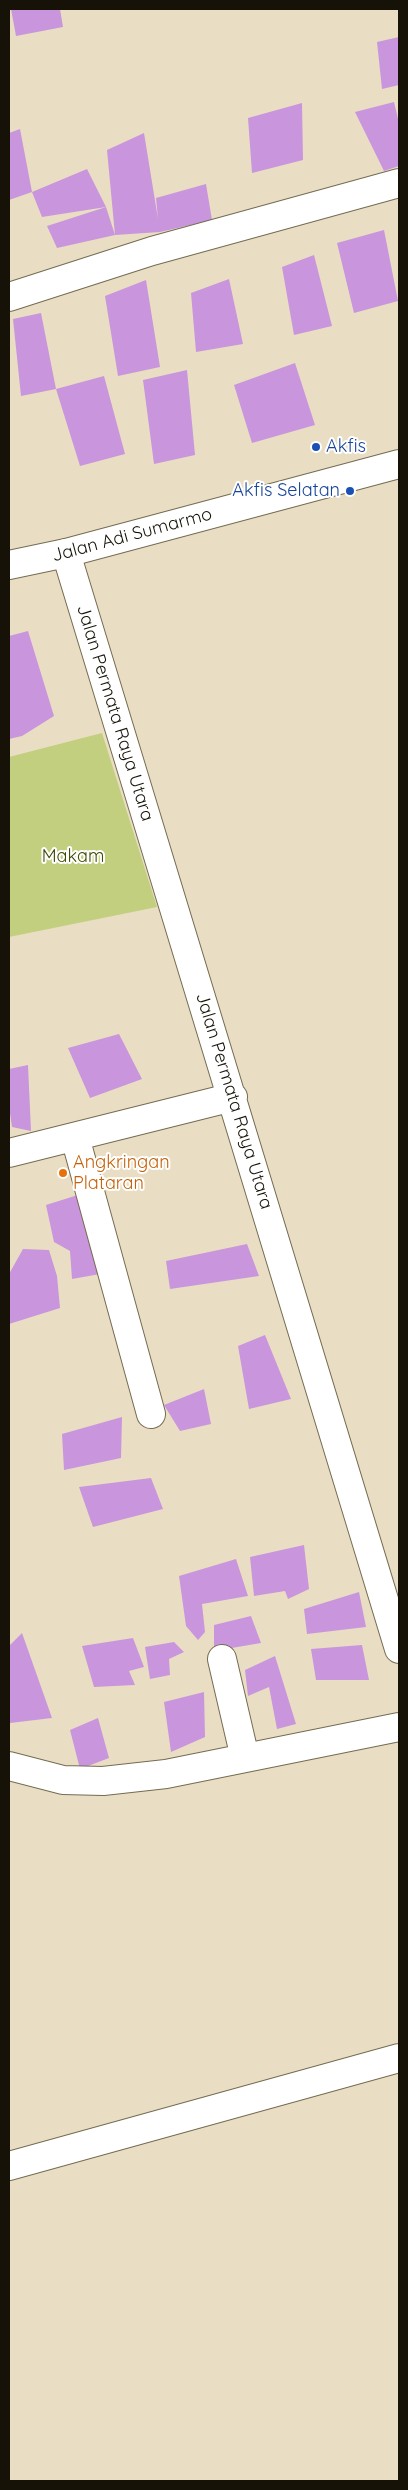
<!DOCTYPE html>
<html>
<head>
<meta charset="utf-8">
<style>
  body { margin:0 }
  #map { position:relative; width:408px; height:2490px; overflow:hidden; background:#e9dec3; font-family:Quicksand,sans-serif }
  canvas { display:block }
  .frame { position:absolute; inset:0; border:10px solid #161208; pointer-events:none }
</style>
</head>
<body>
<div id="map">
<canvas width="408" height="2490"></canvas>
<div class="frame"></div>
</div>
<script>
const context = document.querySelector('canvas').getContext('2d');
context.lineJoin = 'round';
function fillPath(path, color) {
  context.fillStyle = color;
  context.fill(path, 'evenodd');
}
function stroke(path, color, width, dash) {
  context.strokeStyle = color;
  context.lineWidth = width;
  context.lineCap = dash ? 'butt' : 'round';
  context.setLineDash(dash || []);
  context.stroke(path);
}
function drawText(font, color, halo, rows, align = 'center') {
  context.font = font + ' Quicksand,sans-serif';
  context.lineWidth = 4;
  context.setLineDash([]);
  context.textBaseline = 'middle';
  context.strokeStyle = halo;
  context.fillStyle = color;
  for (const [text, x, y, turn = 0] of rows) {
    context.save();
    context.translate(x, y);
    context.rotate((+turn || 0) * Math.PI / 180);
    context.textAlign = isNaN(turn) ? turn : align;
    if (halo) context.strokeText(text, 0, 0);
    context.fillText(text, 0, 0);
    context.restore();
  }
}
fillPath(new Path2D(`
  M102,733l55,174 -148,30v-180z`), '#c1cf7f');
fillPath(new Path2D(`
  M11,9h49l3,18 -47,9z
  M399,37v48l-17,4 -5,-47z
  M394,102l5,21v43l-15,5 -29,-59z
  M302,103l1,57 -51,13 -4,-55z
  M20,129l12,63 -23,8v-67z
  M144,133l14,86 -2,-21 50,-14 6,36 -52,12 -45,3 -8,-85z
  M87,169l19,38 9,28 -58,13 -10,-22 59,-19 -64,10 -10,-25z
  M384,230l14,71 -44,12 -17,-70z
  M314,255l18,71 -38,9 -12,-68z
  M229,279l14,65 -47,8 -5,-59z
  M146,280l14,87 -42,9 -13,-80z
  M41,313l15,76 -35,7 -8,-77z
  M295,363l20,62 -63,18 -18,-58z
  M187,370l8,85 -41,9 -11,-84z
  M104,376l21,78 -45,12 -24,-77z
  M28,631l26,85 -32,20 -13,3v-103z
  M119,1034l23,45 -52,19 -22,-50z
  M28,1065l3,66 -19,-4 -3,-21v-37z
  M81,1194l19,80 -28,5 -2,-28 -16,-9 -8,-37z
  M247,1244l12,32 -89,13 -4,-28z
  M23,1249l26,1 8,26 3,32 -51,16v-50z
  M265,1335l26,64 -42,10 -11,-63z
  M204,1389l7,35 -31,7 -16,-26z
  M122,1417l-1,41 -57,12 -2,-36z
  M151,1478l12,31 -70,18 -14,-40z
  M304,1545l5,44 -21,10 -3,-8 -31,5 -4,-39z
  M236,1559l12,37 -46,8 3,28 -7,8 -12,-14 -7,-50z
  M359,1592l7,35 -59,7 -3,-25z
  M251,1616l10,27 -47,8v-26z
  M22,1633l30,85 -42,5 -1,-77z
  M133,1638l11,29 -15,4 6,14 -41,2 -12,-41z
  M174,1642l10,10 -15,7 1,16 -20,4 -5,-32z
  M362,1645l7,35h-53l-5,-31z
  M275,1656l21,68 -19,5 -8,-42 -21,9 -3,-26z
  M204,1692l1,45 -34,15 -7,-50z
  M98,1718l11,40 -29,11 -10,-39z`), '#c995dd');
const minor = new Path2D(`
  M9,297l143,-46 247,-68
  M66,553l333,1096
  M75,1137l76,277
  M9,1153l224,-56
  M222,1659l23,99
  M9,1766l54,14 40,1 63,-7 233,-47
  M9,2166l390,-108`);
const secondary = new Path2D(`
  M9,565l57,-12 333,-89`);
stroke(minor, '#746b52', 30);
stroke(secondary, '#746b52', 30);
stroke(minor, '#fff', 28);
stroke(secondary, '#fff', 28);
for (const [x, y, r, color] of [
  [316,447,5,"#1a4fb4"],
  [350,491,5,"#1a4fb4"],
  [63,1173,5,"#e8710a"]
]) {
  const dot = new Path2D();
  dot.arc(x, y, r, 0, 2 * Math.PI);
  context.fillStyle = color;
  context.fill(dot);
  stroke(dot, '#fff', 2);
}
drawText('18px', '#164399', '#fff', [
  ["Akfis",326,447],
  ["Akfis Selatan",340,491,"right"]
], 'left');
drawText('18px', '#161208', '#fff', [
  ["Jalan Adi Sumarmo",132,535,-15],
  ["Jalan Permata Raya Utara",115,713,73],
  ["Jalan Permata Raya Utara",234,1101,73]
]);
drawText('18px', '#404903', '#fff', [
  ["Makam",73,857]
]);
drawText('18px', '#c56008', '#fff', [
  ["Angkringan",73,1163],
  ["Plataran",73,1184]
], 'left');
</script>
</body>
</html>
